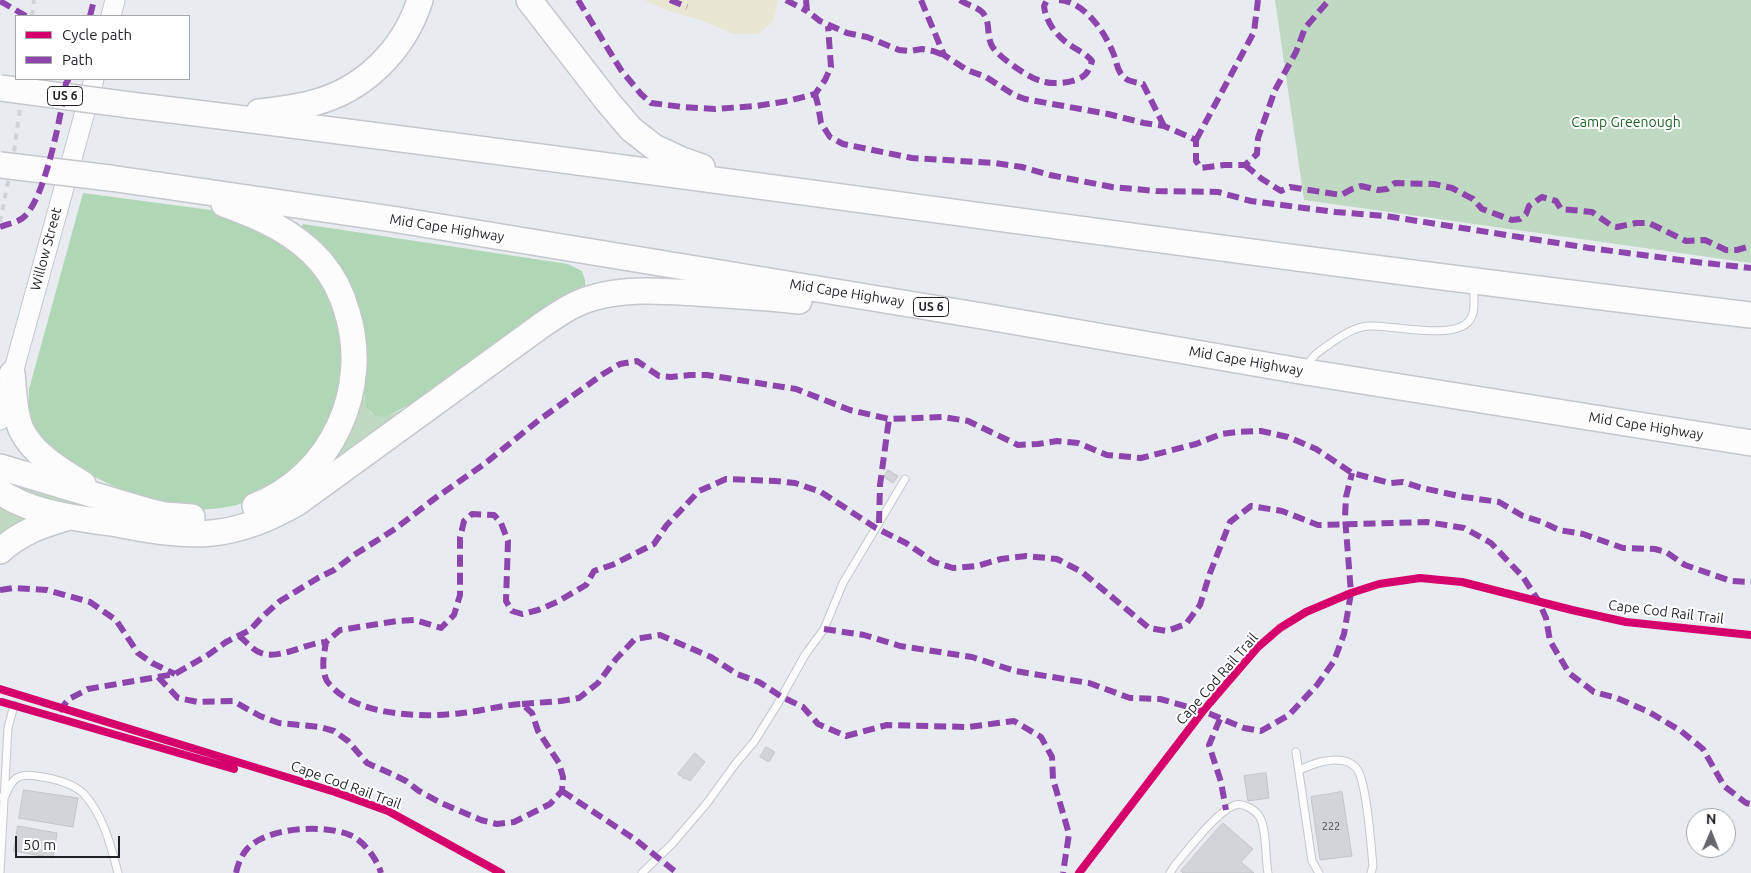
<!DOCTYPE html>
<html>
<head>
<meta charset="utf-8">
<style>
  body { margin:0 }
  #map { position:relative; width:1751px; height:873px; overflow:hidden; background:#e8ecf0; font-family:Ubuntu,sans-serif }
  canvas { display:block }
  .legend { position:absolute; left:15px; top:15px; width:175px; height:65px; box-sizing:border-box; background:#fff; border:1px solid #a5a6a7; margin:0; padding:6px 9px; list-style:none; font-size:15px; color:#1e2024 }
  .legend li { display:flex; align-items:center; gap:10px; height:25px }
  .legend b { width:25px; border:1px solid #a5a6a7 }
  .north { position:absolute; left:1686px; top:808px; width:50px; height:50px; box-sizing:border-box; background:#fff; border:1px solid #a5a6a7; border-radius:50%; rotate:1deg; font-size:14px; font-weight:700; line-height:20px; text-align:center; color:#1e2024 }
  .north::after { content:''; display:block; margin:auto; width:18px; height:22px; background:#65676b; clip-path:polygon(50% 0,100% 100%,50% 72%,0 100%) }
  .scale { position:absolute; left:15px; top:836px; width:105px; height:22px; box-sizing:border-box; border:2px solid #1e2024; border-top:0; padding-left:6px; font-size:15px; line-height:18px; white-space:nowrap; color:#1e2024; -webkit-text-stroke:4px #fff; paint-order:stroke }
</style>
</head>
<body>
<div id="map">
<canvas width="1751" height="873"></canvas>
<ul class="legend">
<li><b style="height:6px;background:#d6006c"></b>Cycle path</li>
<li><b style="height:6px;background:#8e44ad"></b>Path</li>
</ul>
<div class="north">N</div>
<div class="scale">50 m</div>
</div>
<script>
const context = document.querySelector('canvas').getContext('2d');
context.lineJoin = 'round';
function fillPath(path, color) {
  context.fillStyle = color;
  context.fill(path, 'evenodd');
}
function stroke(path, color, width, dash) {
  context.strokeStyle = color;
  context.lineWidth = width;
  context.lineCap = dash ? 'butt' : 'round';
  context.setLineDash(dash || []);
  context.stroke(path);
}
function drawText(font, color, halo, rows, align = 'center') {
  context.font = font + ' Ubuntu,sans-serif';
  context.lineWidth = 4;
  context.setLineDash([]);
  context.textBaseline = 'middle';
  context.strokeStyle = halo;
  context.fillStyle = color;
  for (const [text, x, y, turn = 0] of rows) {
    context.save();
    context.translate(x, y);
    context.rotate((+turn || 0) * Math.PI / 180);
    context.textAlign = isNaN(turn) ? turn : align;
    if (halo) context.strokeText(text, 0, 0);
    context.fillText(text, 0, 0);
    context.restore();
  }
}
fillPath(new Path2D(`
  M1275,0h476v263l-447,-63z
  M362,372c1,58 19,50 61,26l-1,3 -125,94c-42,29 -86,36 -136,31l-127,-23 -13,-6 -18,-14 1,-4h7l156,44c76,9 148,-24 180,-96 8,-18 12,-36 15,-55z
  M0,503l33,14 -33,24z`), '#bfd9c2');
fillPath(new Path2D(`
  M83,193l135,18 69,32 42,46 14,43 -1,58 -30,66 -56,42 -19,7 -16,3 -34,3 -49,-13 -74,-36 -21,-17 -14,-29v-27z
  M303,224l265,40 14,7 3,9v7l-162,111 -38,19 -10,-1 -9,-9 -3,-20 -1,-15 -61,-144z`), '#b0d7b5');
fillPath(new Path2D(`
  M644,0h134l-5,22 -15,12h-25l-30,-13 -34,-10z`), '#e9e6d3');
const building = new Path2D(`
  M888,470l10,6 -5,7 -9,-6z
  M766,747l9,5 -6,10 -9,-5z
  M695,753l10,9 -15,19 -4,-3 -1,1 -7,-5z
  M1266,773l3,25 -21,3 -4,-25z
  M24,790l54,8 -5,29 -54,-9z
  M1342,792l10,64 -32,4 -9,-63z
  M1223,823l30,26 -12,13 13,11h-71l-2,-2z
  M18,826l39,7 -4,25 -39,-7z`);
fillPath(building, '#d3d4d7');
stroke(building, '#c3c4c7', 1);
const lane = new Path2D(`
  M1307,367c4,-12 15,-17 24,-24 12,-8 23,-16 38,-17 24,-2 97,19 104,-13 2,-8 1,-19 0,-27
  M1296,752l16,109 7,12
  M1299,770c14,-6 33,-14 49,-8 2,1 8,5 9,7 10,14 14,77 16,97l-2,7
  M0,797l5,-1c7,-17 12,-23 31,-20 15,2 36,7 47,17 20,21 28,53 35,80
  M0,873l8,-145 6,-23
  M642,873l30,-29 35,-41 29,-40 18,-21 23,-37 28,-50 19,-26 19,-46 62,-104
  M1170,873l5,-8c14,-16 41,-53 60,-60 9,-2 19,4 24,11 8,11 6,42 9,57`);
const secondary = new Path2D(`
  M111,16l4,-16
  M0,420l94,-341`);
const highway = new Path2D(`
  M529,0l79,102 23,27 23,18 28,13 20,7
  M130,105c541,65 1080,146 1621,210
  M259,112c18,-2 36,-4 54,-9 51,-13 91,-53 107,-103
  M110,178l282,41 596,98 318,55 445,71
  M224,204c36,13 71,28 97,58 12,14 21,32 26,50 24,77 -15,164 -92,194
  M12,374c2,18 2,41 10,57 12,24 39,39 61,53
  M0,467l151,45 14,3 27,2
  M0,492c35,23 77,26 117,32 31,6 63,12 95,9 31,-3 58,-15 85,-30l245,-178c16,-11 32,-22 50,-27 34,-10 69,-7 104,-5 34,2 69,4 103,8
  M0,551c21,-19 42,-26 69,-34`);
stroke(lane, '#c4c7cb', 9);
stroke(secondary, '#c4c7cb', 21);
stroke(highway, '#c4c7cb', 28);
stroke(lane, '#fcfcfd', 7);
stroke(secondary, '#fcfcfd', 19);
stroke(highway, '#fcfcfd', 25);
stroke(new Path2D(`
  M32,16l2,-16
  M0,222l14,-70 10,-73`), '#d1d2d4', 4, [6, 6]);
const highwayBridge = new Path2D(`
  M0,88l130,17
  M0,165l110,13`);
stroke(highwayBridge, '#c4c7cb', 28, []);
stroke(highwayBridge, '#fcfcfd', 25);
stroke(new Path2D(`
  M578,0l43,70 20,24 10,9 32,4 32,2 41,-3 32,-5 27,-7 10,-14 6,-13 -3,-41
  M670,0l17,7
  M786,0l21,11
  M806,0l1,11 13,10 27,12 20,4 32,13 11,1 12,-2 11,2 11,4
  M921,0l23,55 23,15 19,7 28,18 11,4 83,15 36,9 20,3 32,14v21l5,7 23,-3h21l12,-11 1,-16 17,-48 21,-38 9,-24 24,-28
  M960,0c7,5 18,7 23,13 8,10 3,22 9,33 6,11 37,32 49,35 12,4 31,2 41,-4 6,-3 8,-10 10,-16 -6,-7 -11,-9 -19,-14 -15,-9 -27,-24 -29,-41l3,-6
  M1059,0c26,2 46,32 55,55 3,9 4,20 14,25 5,2 11,3 15,4l21,42
  M0,1l26,15
  M90,16l4,-16
  M815,94l3,11 3,18 9,14 13,7 69,14 82,5 28,4 28,8 62,12 44,4 62,1 33,9 84,11 51,4 203,32 107,14 55,6
  M1196,140l58,-108 4,-32
  M1245,165l17,14 19,12 9,-4 51,8 11,-6 9,-3 17,4 9,-1 8,-6 39,1 18,4 21,11 9,10 30,11 8,-1 6,-5 3,-8 13,-9 14,4 5,8 31,3 20,14 5,1 19,-4h13l37,18 19,-1 21,10h11l14,-4
  M0,227c7,-3 20,-5 25,-11 21,-21 36,-102 41,-133l3,-4
  M879,523l1,-38 9,-66
  M0,590l13,-2 34,2 43,12 26,18 22,33 14,10 23,11
  M824,629l40,6 36,11 72,11 43,14 74,12 41,15 30,1 43,12 41,17 17,3 28,-16 28,-30 17,-24 10,-27 7,-41 -6,-76 1,-20 6,-24
  M239,636c7,5 13,14 22,17 19,7 44,-10 65,-11
  M158,677l20,21 20,4 35,-1 27,15 19,7 41,4 14,4 14,10 19,22 25,11 14,7 13,10 22,12 40,17 16,4 17,-2 36,-18 12,-13 1,-14 -4,-14 -21,-32 -6,-18 -10,-9c-20,1 -40,7 -60,9 -38,5 -101,3 -129,-25 -2,-3 -6,-5 -7,-9 -5,-13 -2,-24 0,-37l14,-12 57,-9 18,-1 26,8 13,-13 6,-20v-57l4,-17 8,-7 22,1 7,8 7,18 -2,60 6,10 10,3 16,-4 19,-8 29,-17 8,-14 18,-6 42,-21 12,-18 33,-35 27,-12 49,2 20,2 26,9 55,36 30,15 28,19 19,6 24,-2 24,-7 25,-3 31,3 25,13 67,56 18,3 19,-7 14,-19 10,-32 20,-51 21,-16 31,5 36,14 109,-3 37,6 27,15 32,34 15,23 8,18 4,23 19,32 25,19 23,6 32,14 32,19 22,18 21,37 22,17 5,1
  M522,704l39,-3 18,-3 19,-15 18,-24 19,-20 25,-4 51,22 26,17 22,8 23,15 21,10 15,17 28,12 41,-11 81,2 46,-6 27,16 11,20 1,22 16,55 -6,39
  M59,711l10,-12 19,-10 87,-15 33,-19 18,-13 24,-12 13,-14 17,-15 38,-23 16,-8 20,-15 41,-26 39,-30 49,-34 56,-45 64,-46 17,-10 17,-3 22,15 12,1 19,-2h17l89,14 54,21 39,9 54,-2 25,4 50,24 20,-1 19,-3 21,2 29,12 34,3 55,-14 25,-10 16,-2 24,-1 27,6 28,12 36,24 38,10 13,-1 19,6 42,9 35,5 24,14 19,6 17,8 24,4 40,14 32,1 11,3 19,13 46,16 20,1
  M1220,719l-11,26 12,37 5,28
  M562,791l74,49 41,33
  M236,873c2,-9 5,-17 11,-24 20,-22 77,-25 103,-14 14,6 27,24 31,38`), '#8e44ad', 6, [12, 6]);
stroke(new Path2D(`
  M0,689l335,103 53,19 113,62
  M2,702l232,67
  M1079,873l124,-162 55,-64 22,-19 26,-16 45,-19 28,-9 41,-6 42,4 110,28 54,12 125,13`), '#d6006c', 8);
drawText('11px', '#4b4d51', null, [
  ["222",1331,826]
]);
for (const [x, y, w] of [
  [65,96,35],
  [931,307,35]
]) {
  const box = new Path2D();
  box.roundRect(x - w / 2, y - 9.5, w, 19, 4);
  context.fillStyle = '#fff';
  context.fill(box);
  stroke(box, '#1e2024', 1);
}
drawText('bold 12px', '#1e2024', null, [
  ["US 6",65,96],
  ["US 6",931,307]
]);
drawText('14px', '#1f6326', '#fff', [
  ["Camp Greenough",1626,122]
]);
drawText('14px', '#1e2024', '#fff', [
  ["Mid Cape Highway",447,228,9],
  ["Willow Street",46,249,-75],
  ["Mid Cape Highway",847,293,9],
  ["Mid Cape Highway",1246,361,10],
  ["Mid Cape Highway",1646,426,9],
  ["Cape Cod Rail Trail",1666,612,7],
  ["Cape Cod Rail Trail",1217,679,-49],
  ["Cape Cod Rail Trail",346,785,20]
]);
</script>
</body>
</html>
